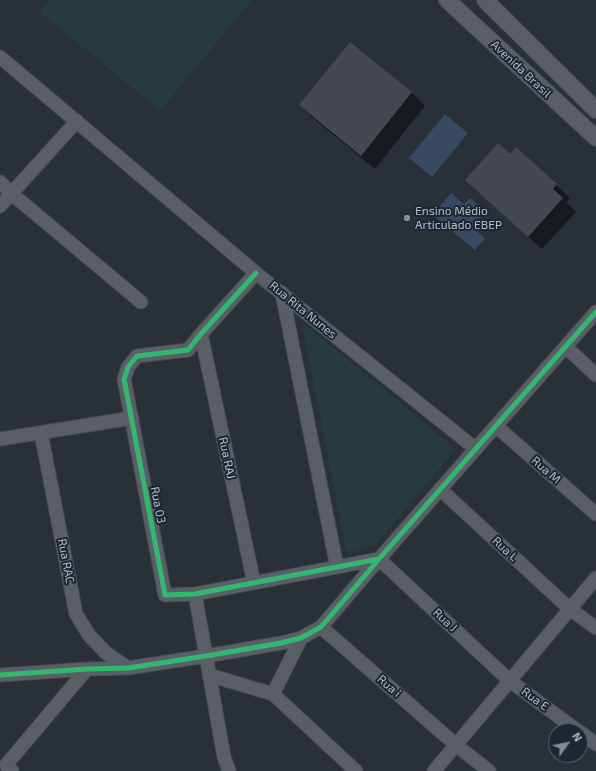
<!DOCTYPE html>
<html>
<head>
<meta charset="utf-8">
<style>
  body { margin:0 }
  #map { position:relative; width:596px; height:771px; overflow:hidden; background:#2a3038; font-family:"Exo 2",sans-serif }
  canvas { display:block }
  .north { position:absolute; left:548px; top:723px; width:40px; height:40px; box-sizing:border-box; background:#1d2633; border:1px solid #59626f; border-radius:50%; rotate:57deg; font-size:11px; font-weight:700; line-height:16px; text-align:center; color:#b4bcc9 }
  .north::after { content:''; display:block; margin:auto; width:14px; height:18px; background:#848b96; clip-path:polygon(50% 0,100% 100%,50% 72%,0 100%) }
</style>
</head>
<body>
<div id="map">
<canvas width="596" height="771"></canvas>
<div class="north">N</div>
</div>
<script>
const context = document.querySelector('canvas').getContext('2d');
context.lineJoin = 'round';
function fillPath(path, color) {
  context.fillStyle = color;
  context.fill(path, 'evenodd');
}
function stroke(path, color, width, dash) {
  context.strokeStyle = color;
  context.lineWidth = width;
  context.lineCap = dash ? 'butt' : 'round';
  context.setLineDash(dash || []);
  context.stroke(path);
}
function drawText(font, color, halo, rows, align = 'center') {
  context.font = font + ' "Exo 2",sans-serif';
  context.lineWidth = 4;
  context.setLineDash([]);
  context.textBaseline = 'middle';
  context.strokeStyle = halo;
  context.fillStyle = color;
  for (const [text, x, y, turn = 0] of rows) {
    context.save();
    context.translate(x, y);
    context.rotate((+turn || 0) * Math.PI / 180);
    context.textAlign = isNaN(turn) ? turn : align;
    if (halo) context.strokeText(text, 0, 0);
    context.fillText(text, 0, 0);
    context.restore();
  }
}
fillPath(new Path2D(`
  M50,0h202l-92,111 -120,-99z
  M302,322l154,127 -80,96 -30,7z`), '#273a3e');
fillPath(new Path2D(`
  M445,114l23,19 -36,44 -23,-19z
  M451,193l13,11 6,-6 16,13 -14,16 13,11 -10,12 -42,-35z`), '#384963');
fillPath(new Path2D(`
  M350,43l62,50 13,13 -50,63 -62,-51 -13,-13z
  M510,155l46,30 14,13 -4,4 10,10 -34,37 -62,-56z`), '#0007');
fillPath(new Path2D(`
  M350,42l62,50 -51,64 -62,-51z
  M498,143l12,11 6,-7 41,37 -4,5 10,9 -35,39 -63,-57z`), '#444950');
const minor = new Path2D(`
  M0,57l256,216 220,176
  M0,182l12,12 129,108
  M0,206l77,-85
  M256,273l-55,61 -13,16 -51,6 -9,11 -4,12 41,216 30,-1 184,-35
  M282,293l55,274
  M201,334l53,249
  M566,347l30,28
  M496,426l100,88
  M41,433l35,181 13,21 17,18 22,15
  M0,439l132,-21
  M440,489l130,120 26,19
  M379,559l131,122 68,50
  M195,594l29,163 5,14
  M321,627l135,118 33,26
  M0,675l87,-6 41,-1 78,-12 75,-13 20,-5 20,-11 58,-68 217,-247
  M209,675l64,19 83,77
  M273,694l28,-56
  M580,732l16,12
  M12,771l-6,-6 81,-96
  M434,771l162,-193`);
const tertiary = new Path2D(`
  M447,0l149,138
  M485,0l111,110`);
stroke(minor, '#484c53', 15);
stroke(tertiary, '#484c53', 18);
stroke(minor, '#5a5e66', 13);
stroke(tertiary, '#5a5e66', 16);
stroke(new Path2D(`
  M256,273l-55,61 -13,16 -51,6 -9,11 -4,12 41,216 30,-1 184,-35
  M0,675l87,-6 41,-1 78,-12 75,-13 20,-5 20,-11 58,-68 217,-247`), '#33b770', 5);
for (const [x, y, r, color] of [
  [407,218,4,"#848b96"]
]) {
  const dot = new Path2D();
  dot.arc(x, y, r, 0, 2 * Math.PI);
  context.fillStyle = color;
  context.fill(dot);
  stroke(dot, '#1d2633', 1.5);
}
drawText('12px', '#b4bcc9', '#1d2633', [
  ["Avenida Brasil",521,69,43],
  ["Rua Rita Nunes",303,310,39],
  ["Rua RAJ",227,458,78],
  ["Rua M",546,470,41],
  ["Rua 03",158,505,79],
  ["Rua L",505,549,43],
  ["Rua RAC",66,561,79],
  ["Rua J",445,620,43],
  ["Rua i",389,686,41],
  ["Rua E",535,699,36]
]);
drawText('12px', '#b4bcc9', '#1d2633', [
  ["Ensino Médio",415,211],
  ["Articulado EBEP",415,225]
], 'left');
</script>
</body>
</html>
